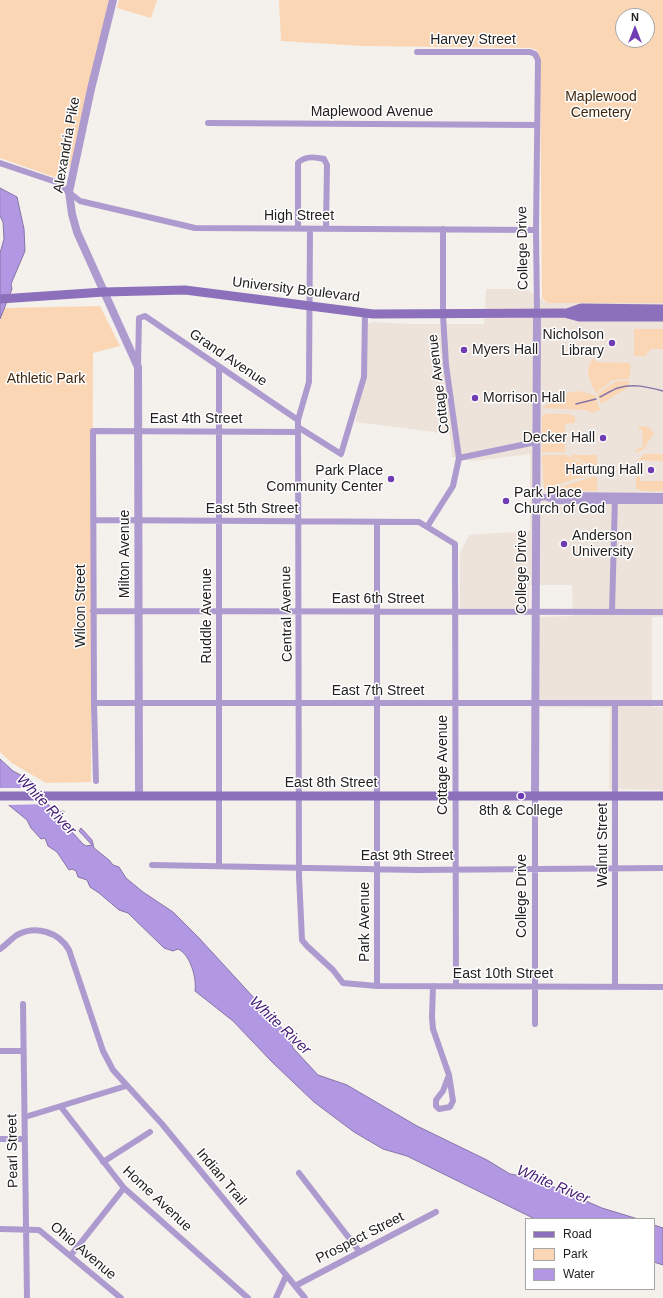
<!DOCTYPE html>
<html>
<head>
<meta charset="utf-8">
<style>
  body { margin:0 }
  #map { position:relative; width:663px; height:1298px; overflow:hidden; background:#f4f0ec; font-family:Arial,sans-serif }
  canvas { display:block }
  .legend { position:absolute; left:525px; top:1218px; width:130px; height:72px; box-sizing:border-box; background:#fff; border:1px solid #a7a6a6; margin:0; padding:5px 7px; list-style:none; font-size:12px; color:#232120 }
  .legend li { display:flex; align-items:center; gap:8px; height:20px }
  .legend b { width:20px; border:1px solid #a7a6a6 }
  .north { position:absolute; left:615px; top:8px; width:40px; height:40px; box-sizing:border-box; background:#fff; border:1px solid #a7a6a6; border-radius:50%; rotate:0deg; font-size:11px; font-weight:700; line-height:16px; text-align:center; color:#232120 }
  .north::after { content:''; display:block; margin:auto; width:14px; height:18px; background:#703cb3; clip-path:polygon(50% 0,100% 100%,50% 72%,0 100%) }
</style>
</head>
<body>
<div id="map">
<canvas width="663" height="1298"></canvas>
<ul class="legend">
<li><b style="height:5px;background:#8c70bc"></b>Road</li>
<li><b style="height:11px;background:#fbd6b4"></b>Park</li>
<li><b style="height:11px;background:#b297e2"></b>Water</li>
</ul>
<div class="north">N</div>
</div>
<script>
const context = document.querySelector('canvas').getContext('2d');
context.lineJoin = 'round';
function fillPath(path, color) {
  context.fillStyle = color;
  context.fill(path, 'evenodd');
}
function stroke(path, color, width, dash) {
  context.strokeStyle = color;
  context.lineWidth = width;
  context.lineCap = dash ? 'butt' : 'round';
  context.setLineDash(dash || []);
  context.stroke(path);
}
function drawText(font, color, halo, rows, align = 'center') {
  context.font = font + ' Arial,sans-serif';
  context.lineWidth = 3;
  context.setLineDash([]);
  context.textBaseline = 'middle';
  context.strokeStyle = halo;
  context.fillStyle = color;
  for (const [text, x, y, turn = 0] of rows) {
    context.save();
    context.translate(x, y);
    context.rotate((+turn || 0) * Math.PI / 180);
    context.textAlign = isNaN(turn) ? turn : align;
    if (halo) context.strokeText(text, 0, 0);
    context.fillText(text, 0, 0);
    context.restore();
  }
}
fillPath(new Path2D(`
  M486,289h40l22,14h115v314h-11v90h11v83l-54,-1 1,-81 -70,-1v-90l33,-1 -1,-31h-43v23h-69v-55l9,-18 61,-4v-77l-57,7 -21,-4 -2,-23 -95,-12 11,-45 1,-53 6,-2 38,2h73z`), '#ede3da');
fillPath(new Path2D(`
  M0,0h109l-37,161c-3,9 -9,15 -18,16l-54,-19z
  M119,0h38l-6,18 -34,-10z
  M279,0h384v303h-115l-6,-5 -2,-238 -3,-10 -6,-2 -168,-2 -82,-5zM623,16h24v24h-24z
  M100,306l20,40 -27,7 -2,429 -45,1 -34,-20 -12,-11v-431l4,-13z
  M634,329h29v20h-12l-6,7h-11z
  M594,358l2,4 33,1 2,3 -2,13 -17,1 -16,13c-6,-12 -13,-24 -2,-35z
  M620,381h9v6l-28,17 -4,-10 16,-11z
  M578,391l17,4 5,15 -9,3 -4,-3 -45,-2c11,-7 22,-16 36,-17z
  M544,414h24l7,2v7l-10,1v28h-23v-36z
  M639,426l9,1 6,6 -11,17 -8,3 2,-4 6,-2 -1,-17 -3,-1z
  M644,454h19v7l-23,-1v9h-4l3,-10z
  M542,455h24l31,15v2l-53,17z
  M572,455h25v13l-25,-11z
  M636,472h4v9h23v10h-21l-6,-3z
  M592,477h5v14h-49z`), '#fbd6b4');
const water = new Path2D(`
  M0,188l17,9 7,32 1,22 -14,33 1,5 -12,30v-66l4,-14 -1,-17 -3,-6z
  M0,759l13,12 17,9 22,29 6,3 6,-1v2h-3v7l22,24 3,2 6,-1 -13,-14 2,-3 11,12 2,8 15,12 4,5 6,2 7,11 17,14 30,20 26,26 91,99 3,11 25,27 29,10 70,41 70,34 23,14 23,4 69,30 36,11h-103l-128,-63 -24,-7 -29,-17 -40,-30 -42,-40 -39,-41 -38,-30c2,-13 -5,-37 -17,-42l-5,2 -9,-3 -36,-35 -9,-3 -20,-17 -9,-6 -3,-7 -9,-3 -2,-6 -4,-2 -3,1 -12,-18 -9,-6 -3,-8 -4,1 -10,-11 -4,-8 -27,-22z
  M654,1225l9,3v37l-9,-3z`);
fillPath(water, '#b297e2');
stroke(water, '#8774a8', 1);
fillPath(new Path2D(`
  M0,788h39l14,16 -47,1 -6,-5z`), '#f4f0ec');
stroke(new Path2D(`
  M600,397c6,-3 12,-7 18,-9 15,-5 30,-1 45,3
  M576,404l20,-5`), '#8774a8', 1.5);
stroke(new Path2D(`
  M417,52h113l5,2 3,6 -2,170 1,83
  M208,123l328,2
  M0,163l56,19 24,19 115,27 341,2
  M298,228v-65c6,-7 18,-6 26,-4l3,6 -1,64
  M310,229l-1,153 -11,38 1,456 3,64 5,6 26,24 10,13 34,3 286,1
  M138,365l1,-47 6,-2 153,104
  M219,367v499
  M298,427l43,27 23,-77 1,-64
  M459,458l77,-16
  M547,498l10,3h106
  M535,499l21,-4 107,1
  M93,520l326,2 36,22 1,442
  M427,527l26,-41 6,-28 -13,-93 -3,-50v-86
  M93,611l570,1
  M612,612l3,-115
  M94,703h569
  M615,703v283
  M96,781l-2,-78 -1,-272 205,1
  M535,796v228
  M152,865l264,5 247,-2
  M0,949c6,-4 11,-10 17,-14 19,-10 42,-3 52,15l34,101 10,19 49,54 143,174
  M377,986v-464
  M433,986l-1,31 1,12 16,46
  M23,1004l4,294
  M0,1051h23
  M449,1075l4,26 -3,6 -11,2 -3,-3v-6l7,-9z
  M61,1107l63,81 124,110
  M25,1117l101,-31
  M0,1139h25
  M103,1162l47,-30
  M299,1173l60,78
  M0,1229l39,1 82,68
  M71,1255l53,-67
  M295,1286l141,-74
  M276,1298l10,-22`), '#ad9bcf', 6);
stroke(new Path2D(`
  M113,0l-22,89 -22,103 3,22 5,18 61,135 1,429
  M535,796l2,-483`), '#ad9bcf', 8);
stroke(new Path2D(`
  M0,299l104,-7 81,-2 188,24 191,-1 15,4h84
  M567,313l14,-5 82,1
  M0,796h663`), '#8c70bc', 9);
for (const [x, y, r, color] of [
  [612,343,4,"#703cb3"],
  [464,350,4,"#703cb3"],
  [475,398,4,"#703cb3"],
  [603,438,4,"#703cb3"],
  [651,470,4,"#703cb3"],
  [391,479,4,"#703cb3"],
  [506,501,4,"#703cb3"],
  [564,544,4,"#703cb3"],
  [521,796,4,"#703cb3"]
]) {
  const dot = new Path2D();
  dot.arc(x, y, r, 0, 2 * Math.PI);
  context.fillStyle = color;
  context.fill(dot);
  stroke(dot, '#fff', 1.5);
}
drawText('14px', '#232120', '#fff', [
  ["Harvey Street",473,40],
  ["Maplewood Avenue",372,112],
  ["Alexandria Pike",67,145,-80],
  ["High Street",299,216],
  ["College Drive",523,248,-91],
  ["University Boulevard",296,290,7],
  ["Grand Avenue",228,358,34],
  ["Cottage Avenue",439,384,-97],
  ["East 4th Street",196,419],
  ["East 5th Street",252,509],
  ["Milton Avenue",125,554,-90],
  ["College Drive",522,572,-90],
  ["East 6th Street",378,599],
  ["Wilcon Street",81,606,-90],
  ["Central Avenue",287,614,-91],
  ["Ruddle Avenue",207,616,-90],
  ["East 7th Street",378,691],
  ["Cottage Avenue",443,765,-90],
  ["East 8th Street",331,783],
  ["Walnut Street",603,845,-90],
  ["East 9th Street",407,856],
  ["College Drive",522,896,-90],
  ["Park Avenue",365,922,-90],
  ["East 10th Street",503,974],
  ["Pearl Street",13,1151,-91],
  ["Indian Trail",221,1177,50],
  ["Home Avenue",157,1199,43],
  ["Prospect Street",360,1238,-27],
  ["Ohio Avenue",83,1251,40]
]);
drawText('14px', '#40260a', '#fff', [
  ["Maplewood",601,97],
  ["Cemetery",601,113],
  ["Athletic Park",46,379]
]);
drawText('14px', '#232120', '#fff', [
  ["Nicholson",604,335],
  ["Library",604,351],
  ["Myers Hall",472,350,"left"],
  ["Morrison Hall",483,398,"left"],
  ["Decker Hall",595,438],
  ["Hartung Hall",643,470],
  ["Park Place",383,471],
  ["Community Center",383,487],
  ["Park Place",514,493,"left"],
  ["Church of God",514,509,"left"],
  ["Anderson",572,536,"left"],
  ["University",572,552,"left"],
  ["8th & College",521,811,"center"]
], 'right');
drawText('italic 15px', '#441b73', '#fff', [
  ["White River",46,805,46],
  ["White River",280,1026,43],
  ["White River",553,1185,23]
]);
</script>
</body>
</html>
